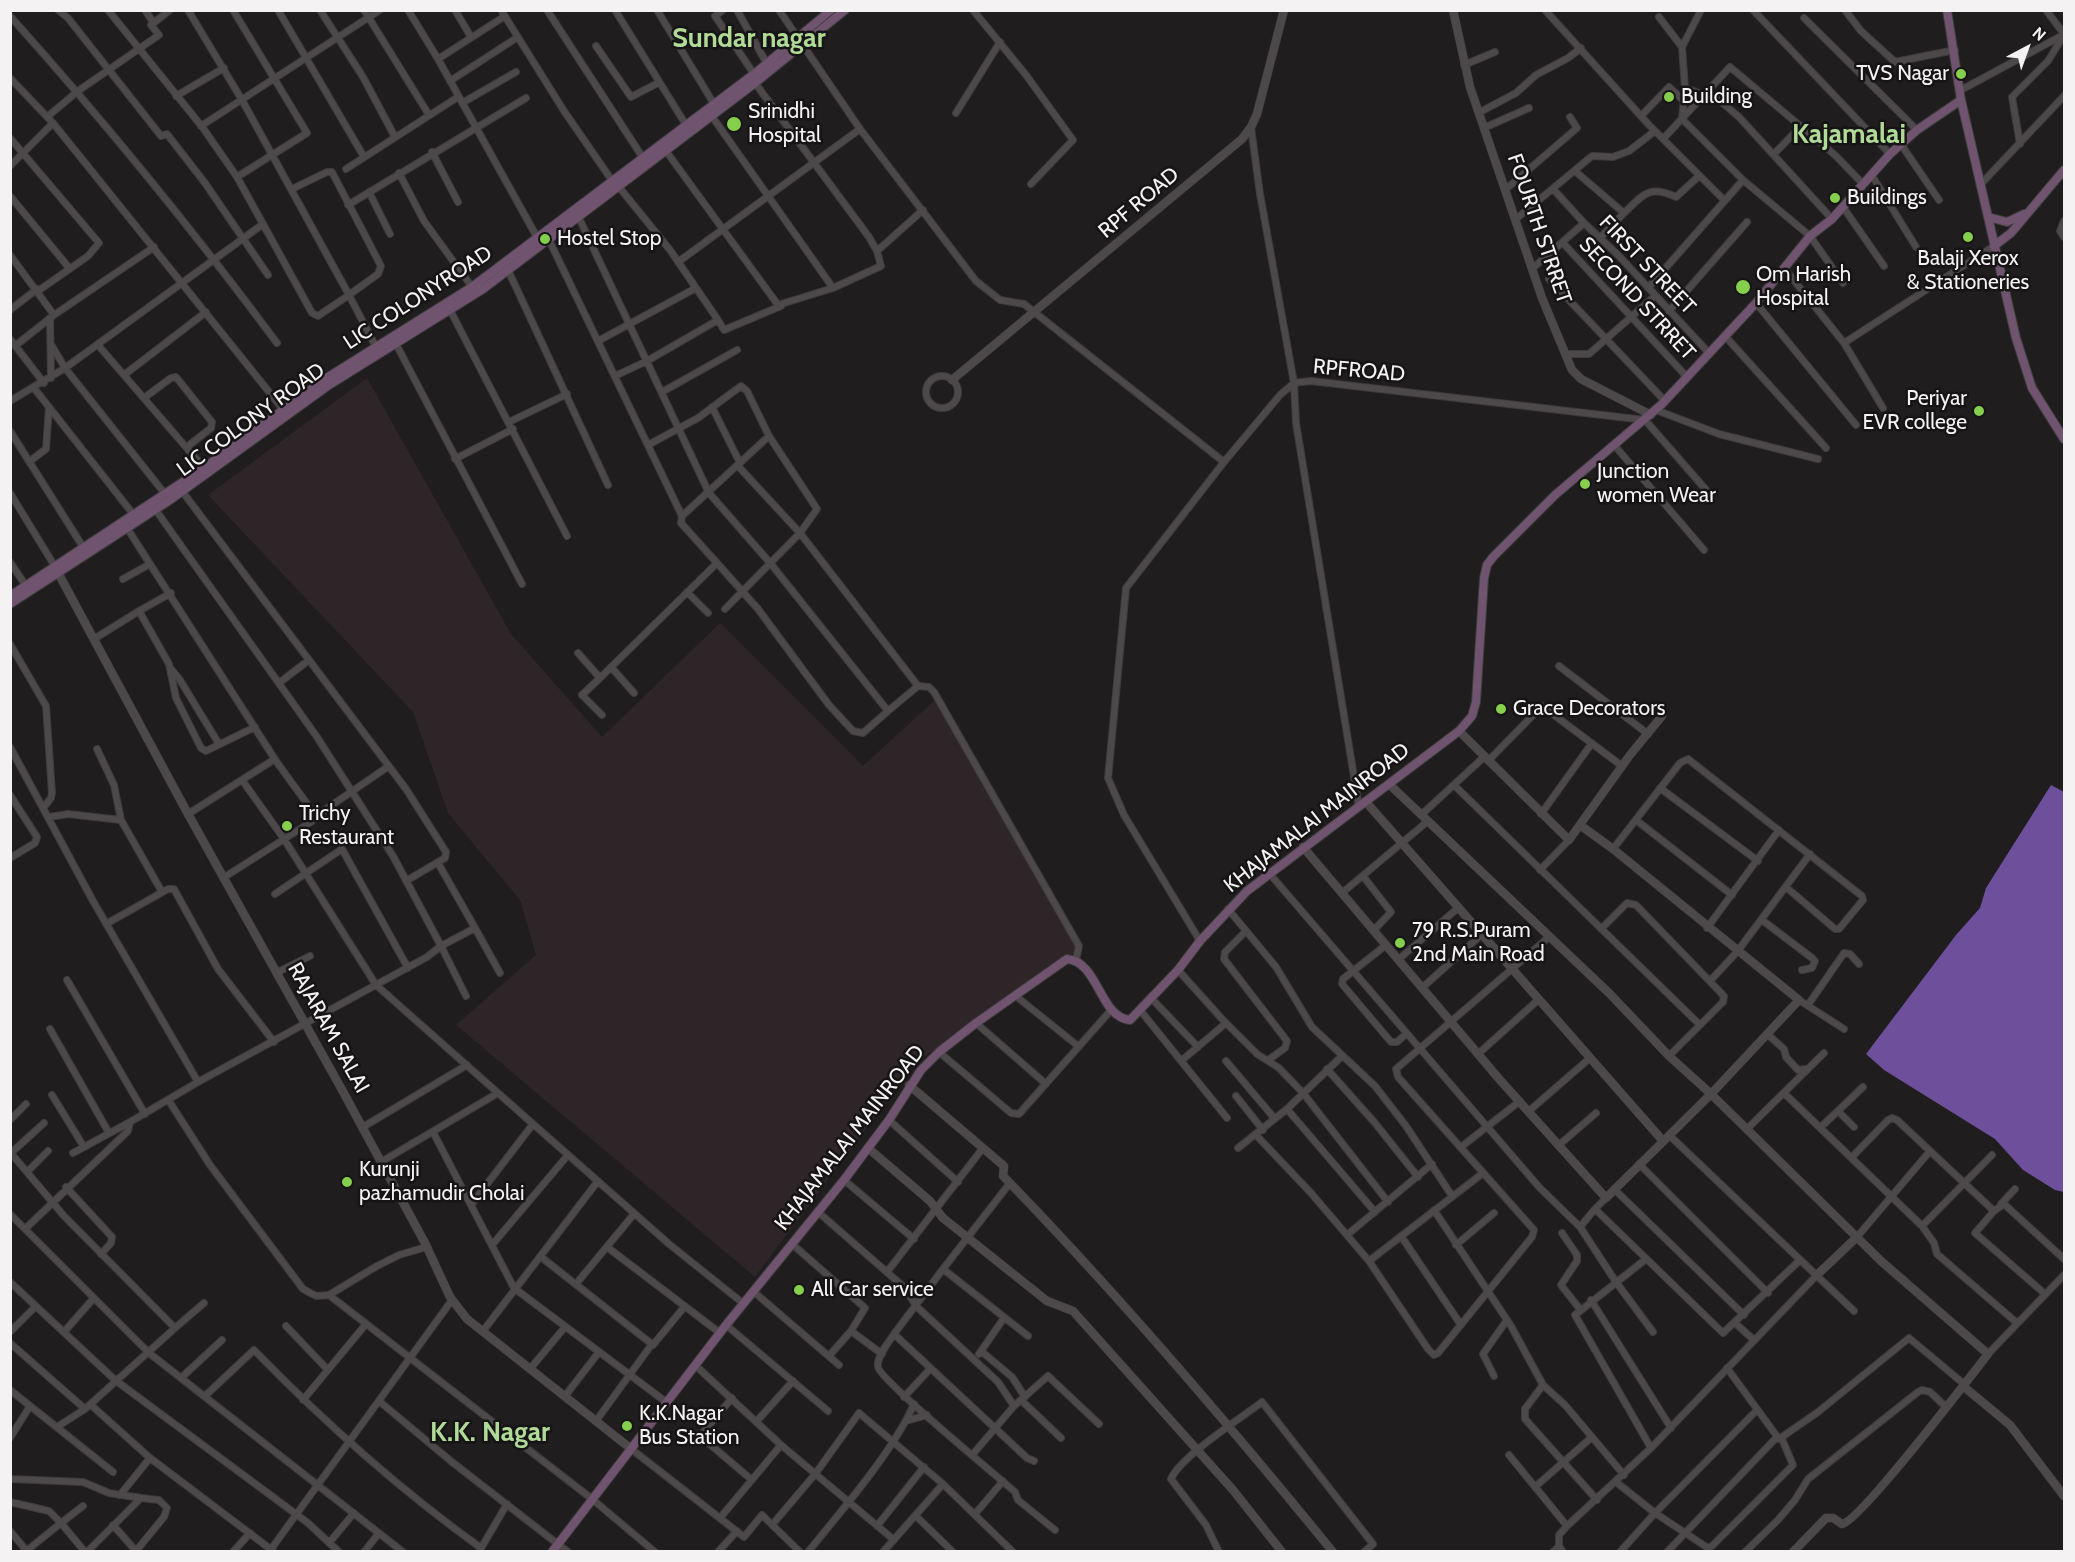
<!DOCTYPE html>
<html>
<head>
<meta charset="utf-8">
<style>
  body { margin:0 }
  #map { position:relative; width:2075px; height:1562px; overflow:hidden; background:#201d1e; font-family:Cabin,sans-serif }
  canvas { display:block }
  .frame { position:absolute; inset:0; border:12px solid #f4f2f3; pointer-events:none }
  .north { position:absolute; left:1997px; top:18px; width:60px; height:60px; -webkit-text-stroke:4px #161415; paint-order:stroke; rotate:41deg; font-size:16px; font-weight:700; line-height:24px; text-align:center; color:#f4f2f3 }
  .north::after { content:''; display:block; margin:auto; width:21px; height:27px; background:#f4f2f3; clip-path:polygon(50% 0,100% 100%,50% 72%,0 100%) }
</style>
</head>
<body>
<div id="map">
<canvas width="2075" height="1562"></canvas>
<div class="frame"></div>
<div class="north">N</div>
</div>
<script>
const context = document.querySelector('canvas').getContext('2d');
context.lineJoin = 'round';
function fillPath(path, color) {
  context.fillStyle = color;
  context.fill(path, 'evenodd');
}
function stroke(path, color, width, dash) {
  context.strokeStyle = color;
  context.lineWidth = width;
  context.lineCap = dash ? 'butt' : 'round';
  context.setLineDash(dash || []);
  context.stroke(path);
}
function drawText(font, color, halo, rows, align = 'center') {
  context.font = font + ' Cabin,sans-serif';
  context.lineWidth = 5;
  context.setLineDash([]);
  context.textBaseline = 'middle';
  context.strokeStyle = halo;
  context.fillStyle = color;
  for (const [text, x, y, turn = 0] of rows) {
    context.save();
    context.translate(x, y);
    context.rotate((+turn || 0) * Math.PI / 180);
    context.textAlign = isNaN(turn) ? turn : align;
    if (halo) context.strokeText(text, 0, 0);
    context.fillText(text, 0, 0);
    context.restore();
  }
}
fillPath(new Path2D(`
  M367,378l144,256 91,103 118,-114 143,143 73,-67 148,247 -169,117 -160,214 -299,-252 80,-70 -16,-55 -72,-87 -35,-101 -205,-217z`), '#2e2528');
fillPath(new Path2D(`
  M2051,785l13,7v400l-9,-2 -32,-20 -28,-31 -111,-69 -18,-16 90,-119 24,-27 6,-20z`), '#6e4f9b');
const minor = new Path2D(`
  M58,10l10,8 93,118 6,-2 38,49 63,92
  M108,10l95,118 34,49 26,47
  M145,10l8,12
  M188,10l54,90 107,195 29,-21 3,-8 -49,-94h-5l-35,17
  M233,10l74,123 -70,44
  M278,10l86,147
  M320,10l43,67 32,60
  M364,10l65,105
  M408,10l30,49 100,180
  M455,10l16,27
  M501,10l63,101 49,71
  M547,10l96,148
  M615,10l71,115
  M657,10l57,94
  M723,10l-8,6 39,58
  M737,10l30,54
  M779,10l81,119
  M973,10l53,65 47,65 -42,44
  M1545,10l104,115 75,75
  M1701,10l-19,37 3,41 -3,31 61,61 67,56 33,47
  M1753,10l137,144
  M1845,10l16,21 34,31 60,-12
  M2046,10l18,24
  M10,16c94,105 183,214 267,327
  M1659,17l23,30
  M1804,18l113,112
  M596,46l35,51 27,-14
  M438,59l67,-43
  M1464,65l31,-13
  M10,78l43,45 233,290
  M450,81l68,-44
  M1685,88l34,12 20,17 93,102
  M1961,90l102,-55
  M176,96l48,-28
  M462,103l54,-31
  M1480,112l36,-19 20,-18 32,-17 13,-10
  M956,113l44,-71
  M711,115l122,173
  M1641,116l28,-29 15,14
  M47,117l31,-26 81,-56 -8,-10 19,-15
  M201,126l179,-116
  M1486,127l43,-19
  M10,138l89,105 -11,13 -50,35
  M1663,139l67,-72 106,89 27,28
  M1900,143l39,57
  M2020,144l-8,-47 36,-36 16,-26
  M666,151l112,154 55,-17 48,-22 -4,-15 -8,-14 -114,-154
  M432,152l26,50
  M1774,154l27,-28
  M10,166l43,-43
  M346,169l112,-72
  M1576,172l48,41 -24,25
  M399,173l25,48 48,66
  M1871,174l45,73
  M1980,185l84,-89
  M1506,189l71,-61 -7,-11
  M1554,190l30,33
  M369,192l21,42
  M10,196l60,73
  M348,205l178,-107
  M1843,207l41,59
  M1624,213c19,-18 25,-29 52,-16l23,-21
  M1516,219l76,-63 21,1 16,-6 26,-20
  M2064,221l-4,10 4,6
  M549,240l133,276 -1,7 36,40
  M1563,243l124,134
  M877,251l46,-41
  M10,255l44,60
  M678,262l182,-133 116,152 24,19 24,4 200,158
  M1533,268l51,-45 34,32 91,98
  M1784,268l60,75 39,65
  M508,270l100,215
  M1549,279l116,122
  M1648,288l95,-108
  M1756,303l100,122
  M10,310l27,-21
  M450,310l117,226
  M1669,311l78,-89
  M50,318l1,60
  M718,320l6,10 57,-24
  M1725,336l101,112
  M10,339l34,44
  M598,341l98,-53
  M1844,343l150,-97
  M396,344l126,240
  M98,345l106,123
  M15,346l39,-31 100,-68
  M52,346l13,22 100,126
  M1565,354h24l66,-58
  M124,375l82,-63
  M615,376l32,-15 71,-41 -48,-70 -51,-63
  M926 392a16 16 0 1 1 32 0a16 16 0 1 1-32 0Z
  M34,388l99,126
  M662,392l75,-42
  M144,398l27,-20 5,-1 36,45 -1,6 -24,19
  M10,401l55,-33 198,-144 49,89 6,3 31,-21 28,54
  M712,407l28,56
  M1656,410l63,24 99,25
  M509,422l58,-28
  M10,431l73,116
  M648,445l50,-27 43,-32 6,5 22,45
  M1615,446l89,104
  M455,459l58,-30
  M30,461l16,-12 3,-42
  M738,466l62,67 118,153 -30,25
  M182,491l224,298 40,63 -1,6 -39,23
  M10,493l44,72
  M682,516l87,-80 48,73 -17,24 -75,76
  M127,528l149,233 40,55 73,-50
  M10,562l18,27
  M123,579l27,-15
  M687,592l21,21
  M171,593l-32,18 30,53 7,34 25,50 5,3 49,-24
  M94,639l45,-28
  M10,644l36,62 6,87 -1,5 -7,9
  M578,653l22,25 117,-115 41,46 71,96 24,26 10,2 25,-22 -117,-147 -62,-71 -130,-275
  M1559,666l89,68
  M611,667l23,26
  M171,669l9,11 39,64
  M600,678l-18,17 20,20
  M279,683l30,-23
  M918,686l11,1 5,5 145,254 -3,14
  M10,747l83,154 105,181
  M97,749l17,36 7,35 41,72
  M1488,761l54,-55 80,60
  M242,780l42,59 92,146 122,108
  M1455,786l245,239 -31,31
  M1660,788l98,73
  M10,795l27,42 -2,6 -25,15
  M1359,807l-63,-384 -2,-40 17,-2 334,39 62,71
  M188,814l87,-55
  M1541,814l51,-71
  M1421,815l63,-58
  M49,817l19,-3 53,6
  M1636,820l96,75
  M1613,849l67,-86 8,-4 174,137 1,4 -24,29h-4l-49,-42
  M438,863l37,65 -34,18 25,50
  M1540,870l29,-30
  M1269,873l270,314 41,40 36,55 37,50
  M1363,876l28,36 -17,18
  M223,878l88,-56 5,-6
  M1342,893l86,-72
  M275,894l67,-45 66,119
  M1228,909l48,58 36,60 63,59 31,40 46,70
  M1762,920l50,38 3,3 -3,7 -10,2
  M106,924l62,-35h6l44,80 56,73
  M475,928l25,45
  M1707,928l72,-98
  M1601,929l26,-26 9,2 88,91 -1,6 -23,23
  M1246,931l-21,21 -1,7 63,82 -2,7 -17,12
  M1200,941l-76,-126 -16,-37 18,-190 98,-126 56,-67 14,-12 -34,-189 -9,-67
  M1386,945l-43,34 -1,5 49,58h6l9,-8
  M1399,959l59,-51
  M1178,970l44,49 35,35 22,14 24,25 85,109
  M276,973l34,-17
  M67,980l78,134
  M1710,981l27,-29 73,-98
  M1423,987l58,-52
  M1017,997l61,49
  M1151,998l47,49
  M1799,1000l45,29
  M1808,1005l36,-52 6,1 9,10
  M1140,1010l87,108
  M976,1023l70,61
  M50,1029l59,104
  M1767,1034l17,15 2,8 12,13 8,-1
  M939,1052l72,61 8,1 93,-105
  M1478,1054l60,-54
  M1181,1061l45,-38
  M1226,1061l49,58
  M1327,1069l48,54 43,54
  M1785,1094l137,132 70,-71
  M52,1095l32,52
  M1236,1096l27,34
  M169,1101l41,64 93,124 13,7 13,-1 48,-29 22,-11 27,-8
  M1287,1109l88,103
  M1529,1111l61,-53
  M1838,1111l16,16
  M10,1120l16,-16
  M889,1120l69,62
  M363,1127l104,-62
  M1821,1127l42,-40
  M1747,1129l77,-76
  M433,1132l81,156 152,114
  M1256,1135l55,58 58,68 59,88 6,6 4,-2 94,-116 2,-7 -136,-153 -2,-8 153,-132
  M1669,1135l185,176
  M1559,1145l37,-32
  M1461,1147l59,-46
  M1238,1148l49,-39 55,-53
  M10,1152l54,64 111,112 -90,81 -75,-66
  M11,1153l33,-30
  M73,1153l57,-31
  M1852,1157l36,-37 4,-2 5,2 97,91 -19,22 70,61
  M381,1162l117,-69 171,151 75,60
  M1639,1164l129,129
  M28,1171l20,-20
  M844,1180l70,59
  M1010,1183l-67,86 85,67
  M66,1187l46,50 -1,6 -10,11
  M1614,1189l130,126
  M1606,1198l-11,11 128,124 76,-72
  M2001,1204l14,-15
  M471,1205l62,-81
  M1434,1210l77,116 32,59 22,20 59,70
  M1994,1211l10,-7 60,55
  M818,1212l87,76 11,18 82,76 16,24 34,-30 51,48
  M10,1214l139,139 254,199
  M1922,1226l12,17 3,11 80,69
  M1580,1227l15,-18
  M25,1229l103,-98 2,-9 68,-40 229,-125 14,-11 -48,-90 -76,-119 -162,-228
  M1562,1233l15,22v6l-16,24 18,23
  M1347,1235l85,-71
  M1401,1236l60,89
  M1857,1237l73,-86
  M792,1244l73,64 -14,23 -22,25
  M492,1245l76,-90
  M1456,1245l38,-32
  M607,1247l113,86
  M541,1257l112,88 32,-39
  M1646,1259l-71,56 76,133
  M1369,1261l114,-88
  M943,1269l-49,65 133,124 7,3
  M887,1272l96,-124
  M10,1282l105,98 193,143 31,29
  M576,1284l58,-70
  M754,1292l85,73
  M329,1295l263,204 63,53
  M1591,1300l80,128
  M1735,1323l19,17
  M726,1325l102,86
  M286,1326l42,44
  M175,1328l29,-25
  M483,1331l115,-150
  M851,1331l31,23
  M10,1332l25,-25
  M64,1332l29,-33
  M894,1334c-5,8 -18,23 -16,33 2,13 118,108 137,125l3,8 37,30
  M981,1351l31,26 13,20
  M979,1354l25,-36
  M1988,1354l76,-79
  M695,1365l86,80 113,95
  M1727,1368l52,71 39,-27 91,-74 55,46
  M530,1369l35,-42
  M1494,1376l-11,-22 24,-34
  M181,1378l41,-38
  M1543,1385l-18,24v10l72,81
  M10,1390l103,82
  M205,1396l49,-46c71,73 145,139 227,198
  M565,1396l34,-44
  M904,1397l26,-28
  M732,1398l-32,38 52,44
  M303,1400l63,-76
  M1021,1400l40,38
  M379,1401l73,61 116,90
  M91,1405l59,53 123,93
  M1757,1410l-102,103 53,35 4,-2 81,-81 -11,-26
  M596,1421l56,-77
  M906,1421l21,-6
  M756,1422l37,-41
  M57,1427l28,-18
  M10,1438l20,-32
  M630,1448l114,89 18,-22 38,37
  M973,1454l41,-48
  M1509,1455l58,71
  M10,1479l73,3 26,11 32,5
  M1616,1482l39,31 -35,39
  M1535,1487l57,-50
  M120,1495l30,-37
  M10,1502l39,9 12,12 22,-17
  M975,1514l28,-33
  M916,1516l37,36
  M720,1518l61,-73
  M772,1525l44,-52 43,-60 84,71 70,68
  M877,1526l47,-59
  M10,1531l16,19
  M329,1543l25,-30
  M1559,1546v-11l8,-9 84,-78 166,-173
  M480,1550l27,-46
  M25,1552l36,-29 24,29
  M87,1552l54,-54 18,2 8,8 -3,9 -28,34 -23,-26
  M233,1552l17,-19
  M269,1552l183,-252
  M364,1552l15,-19
  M718,1552l19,-21
  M808,1552c33,-41 85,-100 106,-148
  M883,1552l60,-68
  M1219,1552l-13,-27 -35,-46c10,-23 69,-60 91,-77l111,142 -9,8
  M1553,1552l6,-6 4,6
  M1667,1552l109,-114
  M1745,1552l33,-32 17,-20 13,-21 110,-87 4,-2 8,2 15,14`);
const tertiary = new Path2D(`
  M1453,10l17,77 72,211 30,72 9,9 70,36
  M952,380l290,-241 9,-12 6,-13 27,-104
  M56,569l132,245 153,274 84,155 25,54 17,22 163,129
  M1459,731l110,109 61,-85 32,-39
  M1366,802l297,339
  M1580,825l33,24 186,151 -88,94 170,167 107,93c-18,23 -129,168 -146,170l-9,-6h-7l-33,34
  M1303,847l197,233 106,118 105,-104 -42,-38 -59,-62 -220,-209
  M909,1085l95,81 -1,10c116,119 224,246 330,376
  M868,1148l62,53 13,17 104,83 26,10 160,179 49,62
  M1817,1275l40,-38
  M1963,1386l47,39 54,71`);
const secondary = new Path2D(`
  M1947,10l14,90 55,238 16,50 32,51
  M1988,217l19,5 17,-8
  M1994,246l17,-13 53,-63
  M10,596l194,-128 121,-89 147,-92 282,-213 77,-64
  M10,604l160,-104 159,-115 154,-96 272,-206 90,-73
  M552,1552l174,-227 118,-145 45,-60 32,-50 18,-18 37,-29 91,-64c32,3 32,58 63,61l48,-50 22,-29 47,-50 212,-160 13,-15 4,-14 8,-124 3,-13 6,-8 62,-62 106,-90 95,-102 54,-67 22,-17 58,-65 27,-24 44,-30`);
stroke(minor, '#3d3b3c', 8);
stroke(tertiary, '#3d3b3c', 9);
stroke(secondary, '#3d3b3c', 10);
stroke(minor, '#4d494a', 6);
stroke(tertiary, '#4d494a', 8);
stroke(secondary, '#70536e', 8);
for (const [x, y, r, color] of [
  [1961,74,6,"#85cf4d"],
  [1669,97,6,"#85cf4d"],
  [734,124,8,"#85cf4d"],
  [1835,198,6,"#85cf4d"],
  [1968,237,6,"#85cf4d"],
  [545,239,6,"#85cf4d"],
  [1743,287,8,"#85cf4d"],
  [1979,411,6,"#85cf4d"],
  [1585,484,6,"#85cf4d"],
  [1501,709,6,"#85cf4d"],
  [287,826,6,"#85cf4d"],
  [1400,943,6,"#85cf4d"],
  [347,1182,6,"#85cf4d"],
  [799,1290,6,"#85cf4d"],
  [627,1426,6,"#85cf4d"]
]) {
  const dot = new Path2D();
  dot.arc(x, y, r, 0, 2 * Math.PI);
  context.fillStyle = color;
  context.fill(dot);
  stroke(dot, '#161415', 2);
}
drawText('21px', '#f4f2f3', '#161415', [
  ["TVS Nagar",1949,74,"right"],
  ["Building",1681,97],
  ["Srinidhi",748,112],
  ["Hospital",748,136],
  ["Buildings",1847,198],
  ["Hostel Stop",557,239],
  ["Balaji Xerox",1968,259,"center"],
  ["& Stationeries",1968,283,"center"],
  ["Om Harish",1756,275],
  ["Hospital",1756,299],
  ["Periyar",1967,399,"right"],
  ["EVR college",1967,423,"right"],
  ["Junction",1597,472],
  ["women Wear",1597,496],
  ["Grace Decorators",1513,709],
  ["Trichy",299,814],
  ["Restaurant",299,838],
  ["79 R.S.Puram",1412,931],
  ["2nd Main Road",1412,955],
  ["Kurunji",359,1170],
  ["pazhamudir Cholai",359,1194],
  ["All Car service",811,1290],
  ["K.K.Nagar",639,1414],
  ["Bus Station",639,1438]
], 'left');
drawText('21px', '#f4f2f3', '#161415', [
  ["RPF ROAD",1139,203,-40],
  ["FOURTH STRRET",1539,229,71],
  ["FIRST STREET",1647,265,46],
  ["LIC COLONYROAD",418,298,-33],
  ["SECOND STRRET",1637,299,47],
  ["RPFROAD",1359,371,5],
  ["LIC COLONY ROAD",251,420,-36],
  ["KHAJAMALAI MAINROAD",1317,818,-38],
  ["RAJARAM SALAI",328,1028,61],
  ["KHAJAMALAI MAINROAD",850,1138,-52]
]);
drawText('bold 27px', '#b0da97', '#161415', [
  ["Sundar nagar",749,39],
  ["Kajamalai",1849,135],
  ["K.K. Nagar",490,1433]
]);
</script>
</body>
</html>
